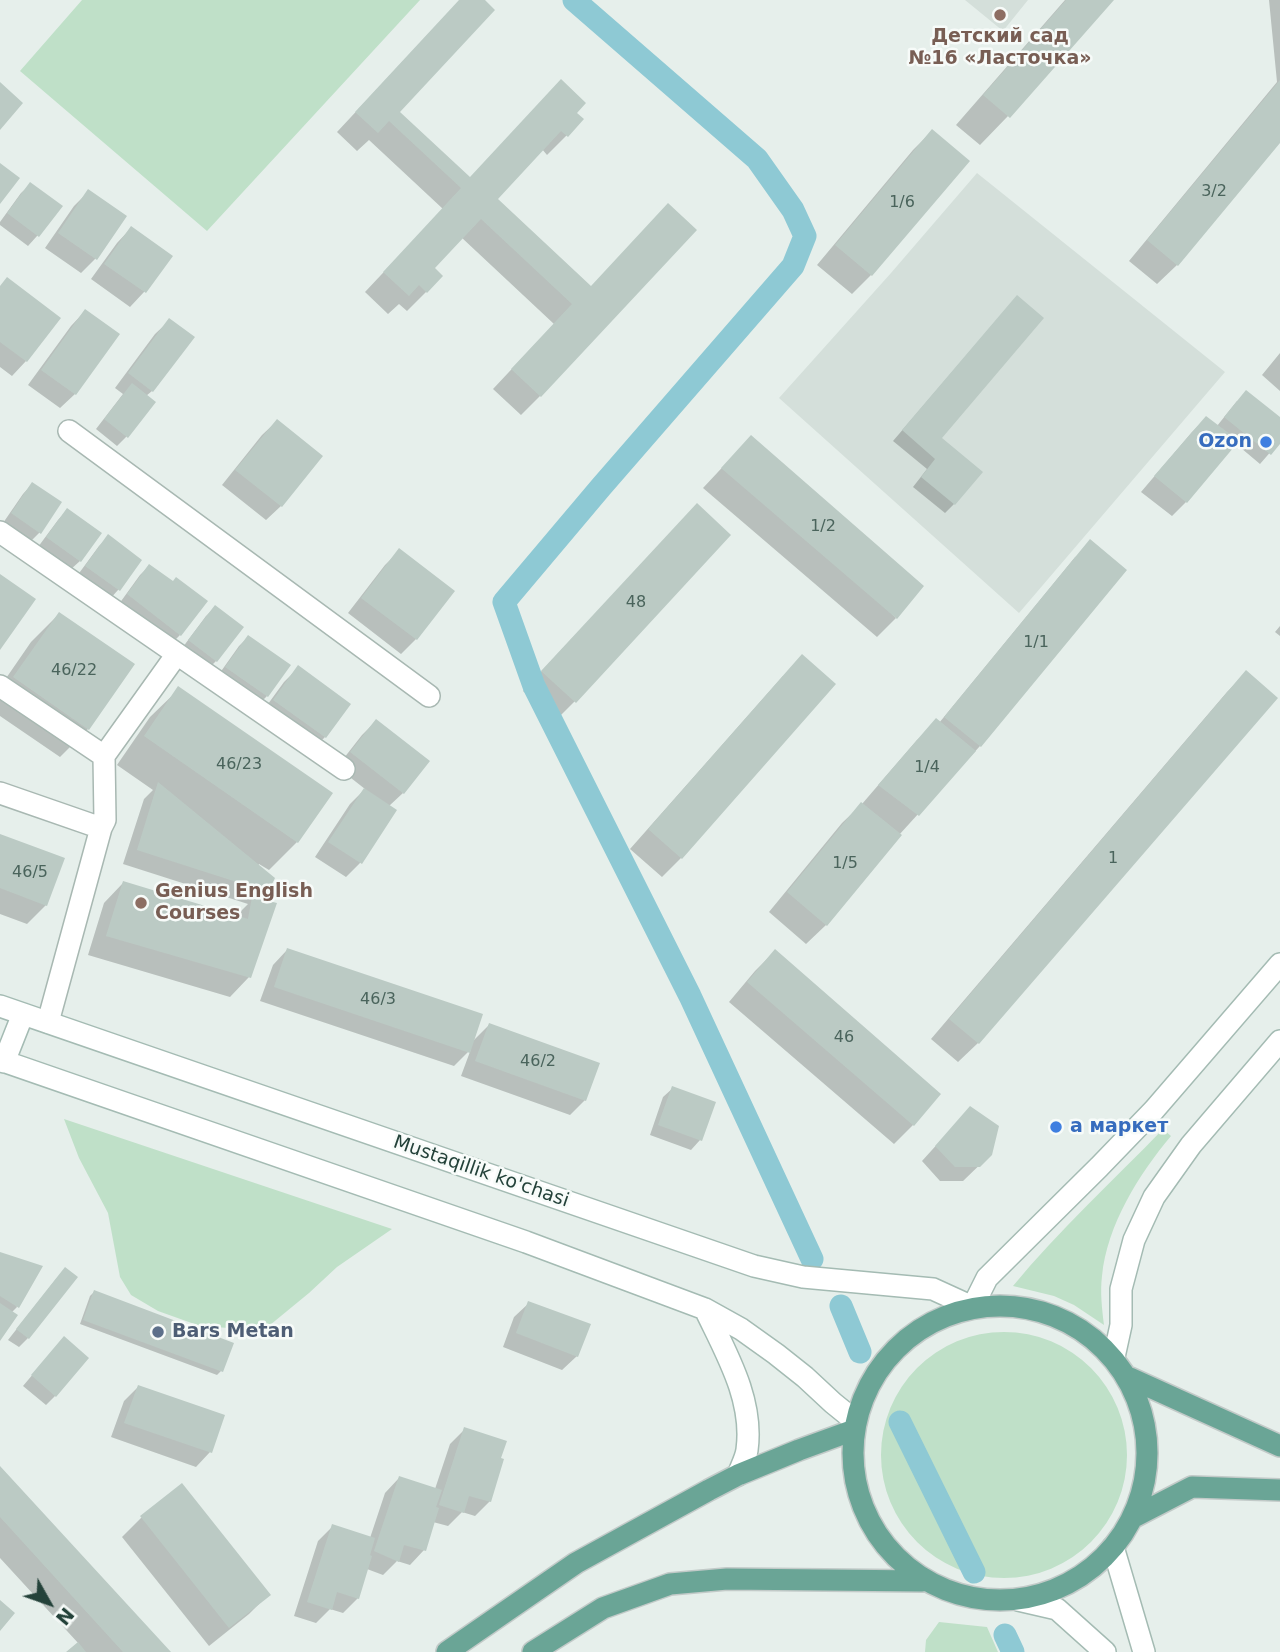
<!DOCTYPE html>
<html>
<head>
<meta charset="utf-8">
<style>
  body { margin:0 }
  #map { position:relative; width:1280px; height:1652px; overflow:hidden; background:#e6efeb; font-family:"DejaVu Sans",sans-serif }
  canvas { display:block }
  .north { position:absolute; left:14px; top:1568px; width:70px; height:70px; -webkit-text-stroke:5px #f7fbf9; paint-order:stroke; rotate:130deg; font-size:19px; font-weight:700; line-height:28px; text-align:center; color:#24423a }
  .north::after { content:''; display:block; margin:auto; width:24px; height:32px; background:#24423a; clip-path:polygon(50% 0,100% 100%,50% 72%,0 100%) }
</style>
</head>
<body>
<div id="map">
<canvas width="1280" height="1652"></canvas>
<div class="north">N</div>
</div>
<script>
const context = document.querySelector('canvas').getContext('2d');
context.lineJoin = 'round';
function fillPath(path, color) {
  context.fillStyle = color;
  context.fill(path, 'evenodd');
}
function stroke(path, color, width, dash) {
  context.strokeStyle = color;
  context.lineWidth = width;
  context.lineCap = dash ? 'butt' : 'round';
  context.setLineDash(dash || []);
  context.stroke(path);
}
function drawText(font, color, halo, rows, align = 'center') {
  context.font = font + ' "DejaVu Sans",sans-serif';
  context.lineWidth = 5;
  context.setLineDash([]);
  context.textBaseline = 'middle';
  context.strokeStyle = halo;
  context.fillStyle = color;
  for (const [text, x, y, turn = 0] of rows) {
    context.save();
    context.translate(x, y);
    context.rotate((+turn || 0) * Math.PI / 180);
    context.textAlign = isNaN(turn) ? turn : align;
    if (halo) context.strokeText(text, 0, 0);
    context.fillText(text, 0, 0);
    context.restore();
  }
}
fillPath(new Path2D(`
  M965,0h63l-25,31z
  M977,173l248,199 -206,241 -240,-215 112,-125z`), '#d4dfda');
fillPath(new Path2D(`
  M82,0h338l-213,231 -187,-160z
  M64,1119l328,110 -55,38 -28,26 -39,32 -9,4 -18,-3 -14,2 -29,-2 -42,-15 -27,-16 -11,-18 -12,-64 -29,-55z
  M1163,1129l8,7c-32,38 -64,89 -69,140 -2,16 0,33 2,49l-30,-20 -20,-9 -41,-10c46,-56 100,-105 150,-157z
  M881 1455a123 123 0 1 1 246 0a123 123 0 1 1-246 0Z
  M939,1622l48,5 11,25h-73l1,-12z`), '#bfe0c8');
fillPath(new Path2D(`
  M460,0h22l-84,112 71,67 106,-66 -8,22 -20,20 -5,-6 -47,50 95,88 -50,109 -19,19 -28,-26 61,-65 -93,-87 -29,31 -6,24 -19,19 -8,-7 -11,10 -23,-22 78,-83 -74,-69 -12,11 -20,-19z
  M1065,0h47l-104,116 -28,29 -24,-20z
  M1269,0h11v140l-103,125 -20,19 -28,-23 148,-179z
  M932,131l35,30 -96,114 -19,19 -35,-29 96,-115z
  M31,184l29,22 -23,30 -9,10 -28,-21v-3l21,-29z
  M89,191l36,26 -30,42 -14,14 -36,-25 29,-42z
  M131,228l39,28 -26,36 -14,15 -39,-28 26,-36z
  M0,286l26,75 -14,15 -12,-9z
  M1008,307l-68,131 14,66 -9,9 -32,-26 14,-18 -34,-28z
  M85,311l-10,83 -15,14 -32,-23 43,-59z
  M170,320l-18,71 -6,5 -20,41 -9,9 -21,-17 27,-35 -8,-6 40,-54z
  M1280,353v38l-18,-16z
  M1237,401l43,18v22l-20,23 -25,-21 -49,59 -14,14 -31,-24 51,-60 14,-14 11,8z
  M277,421l4,85 -15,14 -44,-35 40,-50z
  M732,457l164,161 -19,19 -174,-149z
  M32,484l8,48 -10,10 -27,-19 20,-29z
  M67,510l13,51 -10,9 -32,-23 20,-27z
  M678,525l-103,176 -20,20 -32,-30z
  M108,537l32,23 -22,30 -9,10 -32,-24 22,-30z
  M399,551l53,40 -36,48 -15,15 -53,-41 37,-48z
  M1076,556l-96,190 -81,89 -73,90 -20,19 -37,-32 73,-89 20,-19 55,-64 22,-17z
  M149,566l31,69 -9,9 -52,-40 21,-29z
  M215,607l1,54 -9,9 -27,-19 26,-35z
  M59,614l29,115 -28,28 -60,-41v-29l31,-45z
  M1280,626v10l-5,-4z
  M248,637l19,59 -9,9 -41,-28 22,-31z
  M298,668l51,36 -24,33 -15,15 -50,-37 24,-33z
  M1246,673l30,25 -298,345 -20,19 -27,-23 296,-347z
  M783,676l51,8 -153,174 -19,19 -32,-28z
  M179,689l118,153 -28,28 -10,-6 -1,2 8,25 -9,9 -8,77 -19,20 -142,-42 16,-52 19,-20 112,34 13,-13 -125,-40 21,-65 9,-9 -36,-25 33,-48z
  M376,721l27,72 -14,13 -29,57 -14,14 -31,-20 35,-53 15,-15 -28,-22 25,-32z
  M0,836l46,69 -19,19 -27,-10z
  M287,950l184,93 18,-18 96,75 -15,15 -109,-39 10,-27 -17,17 -194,-65 13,-36z
  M775,951l164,143 -26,31 -19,19 -165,-142 26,-31z
  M673,1088l27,52 -9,10 -41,-15 13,-38z
  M970,1108l21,46 -28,27h-23l-18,-20z
  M0,1254l17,53 -6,6 -11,25z
  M65,1269l-37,69 -9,9 -11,-7 48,-61z
  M94,1292l127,79 -4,4 -137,-51 10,-28z
  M529,1303l48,53 -15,14 -59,-23 11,-30z
  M55,1348v48l-9,9 -23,-19z
  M138,1387l72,65 -14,15 -85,-30 13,-36z
  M465,1429l34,29 -9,43 -15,15 -13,-4 -14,14 -15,-4 -9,28 -14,15 -13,-4 -14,14 -16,-6 -9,29 -15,15 -13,-4 -14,14 -22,-7 24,-75 15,-15 37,12 15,-45 14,-15 36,11 15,-45z
  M0,1469l169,183h-100l10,-8 -79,-86z
  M182,1486l86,109 -19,19 -40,32 -87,-109 19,-19z`), '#0003');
stroke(new Path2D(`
  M574,0l183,159 36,51 12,26 -12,30 -192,221 -97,115 30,84 156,310 122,263
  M841,1306l19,46
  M900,1422l74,150
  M1005,1635l8,17`), '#8ec9d4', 23);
fillPath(new Path2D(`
  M459,0h26l10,10 -95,102 70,65 91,-98 25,24 -9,10 7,6 -16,18 -7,-6 -63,68 93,87 77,-83 29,27 -156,167 -30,-28 61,-65 -91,-85 -46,49 8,8 -16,17 -8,-8 -10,11 -26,-24 78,-84 -72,-67 -11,12 -23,-21z
  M1066,0h48l-104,118 -27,-23z
  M1280,80v63l-102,123 -31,-26z
  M0,82l23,21 -23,27z
  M932,129l38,32 -98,115 -37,-31z
  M0,163l20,15 -20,26z
  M30,182l33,24 -24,31 -32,-24z
  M88,189l39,27 -30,44 -39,-27z
  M131,226l42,30 -27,37 -42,-29z
  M7,277l54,41 -34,44 -27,-20v-56z
  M1017,295l27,23 -102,120 41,34 -28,33 -34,-28 14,-18 -33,-29z
  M85,309l35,25 -44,61 -35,-25z
  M169,318l26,19 -42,55 -25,-19z
  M132,383l24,19 -28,36 -24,-19z
  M1246,390l34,27v27l-9,11 -47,-38z
  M1206,416l33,25 -52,62 -33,-27z
  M277,419l46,37 -41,51 -47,-37z
  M751,435l173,151 -27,33 -176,-151z
  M32,482l30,20 -21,32 -30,-21z
  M697,503l34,32 -155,168 -35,-32z
  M67,508l35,25 -21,29 -35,-25z
  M108,534l34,26 -22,31 -35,-25z
  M1090,539l37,31 -146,177 -37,-30z
  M399,548l56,43 -38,49 -56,-42z
  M149,564l24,17 3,-4 32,24 -27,35 -54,-42z
  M0,574l36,25 -36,51z
  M215,605l29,22 -27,35 -29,-22z
  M59,612l76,52 -46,66 -76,-53z
  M248,635l43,30 -23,32 -43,-30z
  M802,654l34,30 -154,175 -34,-30z
  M298,665l53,39 -25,34 -53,-38z
  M1246,670l32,28 -299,346 -30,-25z
  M178,686l155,107 -35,50 -154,-107z
  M936,718l40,33 -57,65 -41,-31z
  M376,719l54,42 -26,33 -54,-42z
  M158,782l117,96 -7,14 -131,-42z
  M364,788l33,22 -35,54 -34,-22z
  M861,802l41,33 -75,91 -40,-34z
  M0,834l65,24 -18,48 -47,-18z
  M123,881l125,38 4,-22 25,6 -26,75 -145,-42z
  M287,948l196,66 -13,39 -196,-66z
  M775,949l166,145 -27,32 -167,-144z
  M489,1023l111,40 -14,38 -111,-40z
  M672,1086l44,16 -14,39 -44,-16z
  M970,1106l29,20 -7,29 -12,12h-25l-20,-21z
  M0,1252l43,14 -24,42 -19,-12z
  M65,1267l13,10 -49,62 -13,-10z
  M94,1290l140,53 -11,29 -140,-52z
  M528,1301l63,23 -13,33 -62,-24z
  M0,1303l18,12 -18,26z
  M64,1336l25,22 -33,39 -25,-22z
  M138,1385l87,30 -13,38 -88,-30z
  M464,1427l43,14 -6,17 3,1 -13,43 -22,-6 -5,17 -25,-8z
  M0,1466l171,186h-48l-123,-135z
  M399,1476l43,14 -6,17 3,1 -13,43 -22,-6 -5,17 -25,-11z
  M182,1483l89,112 -42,33 -89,-112z
  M332,1524l43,14 -5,17 2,1 -13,43 -22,-7 -5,18 -25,-8z
  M0,1600l15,13 -15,18z
  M78,1642l8,10h-20z`), '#bbcac4');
const street = new Path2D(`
  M69,431l360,265
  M0,532l344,237
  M0,686l104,70
  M0,793l101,35 -53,194
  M101,828l4,-8 -1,-64 73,-102`);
const secondary = new Path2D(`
  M0,1006l754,260 49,11 130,12 35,16
  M0,1060l526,182 179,67 36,20 35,25 29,23 28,26 21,17
  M4,1062l19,-48
  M973,1306l14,-28 112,-111 55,-57 126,-146
  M705,1309c21,44 49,91 42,141 -1,8 -6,17 -9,25
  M1114,1357l7,-32v-36l13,-49 20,-43 37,-52 89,-104
  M1113,1547l31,105
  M1018,1600l39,9 48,43`);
const primary = new Path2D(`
  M853 1453a147 147 0 1 1 294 0a147 147 0 1 1-294 0Z
  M1130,1378l150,68
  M1132,1518l60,-31 88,3
  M447,1652l129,-89 133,-73 29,-15 61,-25 52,-19
  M533,1652l70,-44 67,-24 57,-5 195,2`);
stroke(street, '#a8b8b2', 24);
stroke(secondary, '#a4bbb3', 24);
stroke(primary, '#c2cac8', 24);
stroke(street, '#fff', 21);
stroke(secondary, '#fff', 21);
stroke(primary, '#6aa596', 21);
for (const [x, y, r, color] of [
  [1000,15,7,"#8d6e63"],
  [1266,442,7,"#3f7fe0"],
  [141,903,7,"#8d6e63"],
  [1056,1127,7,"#3f7fe0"],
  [158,1332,7,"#5c6f8a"]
]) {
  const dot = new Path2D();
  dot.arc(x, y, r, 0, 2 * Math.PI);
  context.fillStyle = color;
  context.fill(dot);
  stroke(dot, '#f7fbf9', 2.5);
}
drawText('16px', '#4a645c', null, [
  ["3/2",1214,192],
  ["1/6",902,203],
  ["1/2",823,527],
  ["48",636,603],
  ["1/1",1036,643],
  ["46/22",74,671],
  ["46/23",239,765],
  ["1/4",927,768],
  ["1",1113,859],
  ["1/5",845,864],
  ["46/5",30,873],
  ["46/3",378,1000],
  ["46",844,1038],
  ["46/2",538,1062]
]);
drawText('bold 19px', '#785e54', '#f7fbf9', [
  ["Детский сад",1000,37],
  ["№16 «Ласточка»",1000,59],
  ["Genius English",155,892,"left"],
  ["Courses",155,914,"left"]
]);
drawText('bold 19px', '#366cbe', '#f7fbf9', [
  ["Ozon",1252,442],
  ["а маркет",1070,1127,"left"]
], 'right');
drawText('19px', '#24423a', '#f7fbf9', [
  ["Mustaqillik ko'chasi",481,1172,19]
]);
drawText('bold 19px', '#4e5e75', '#f7fbf9', [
  ["Bars Metan",172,1332]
], 'left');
</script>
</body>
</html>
